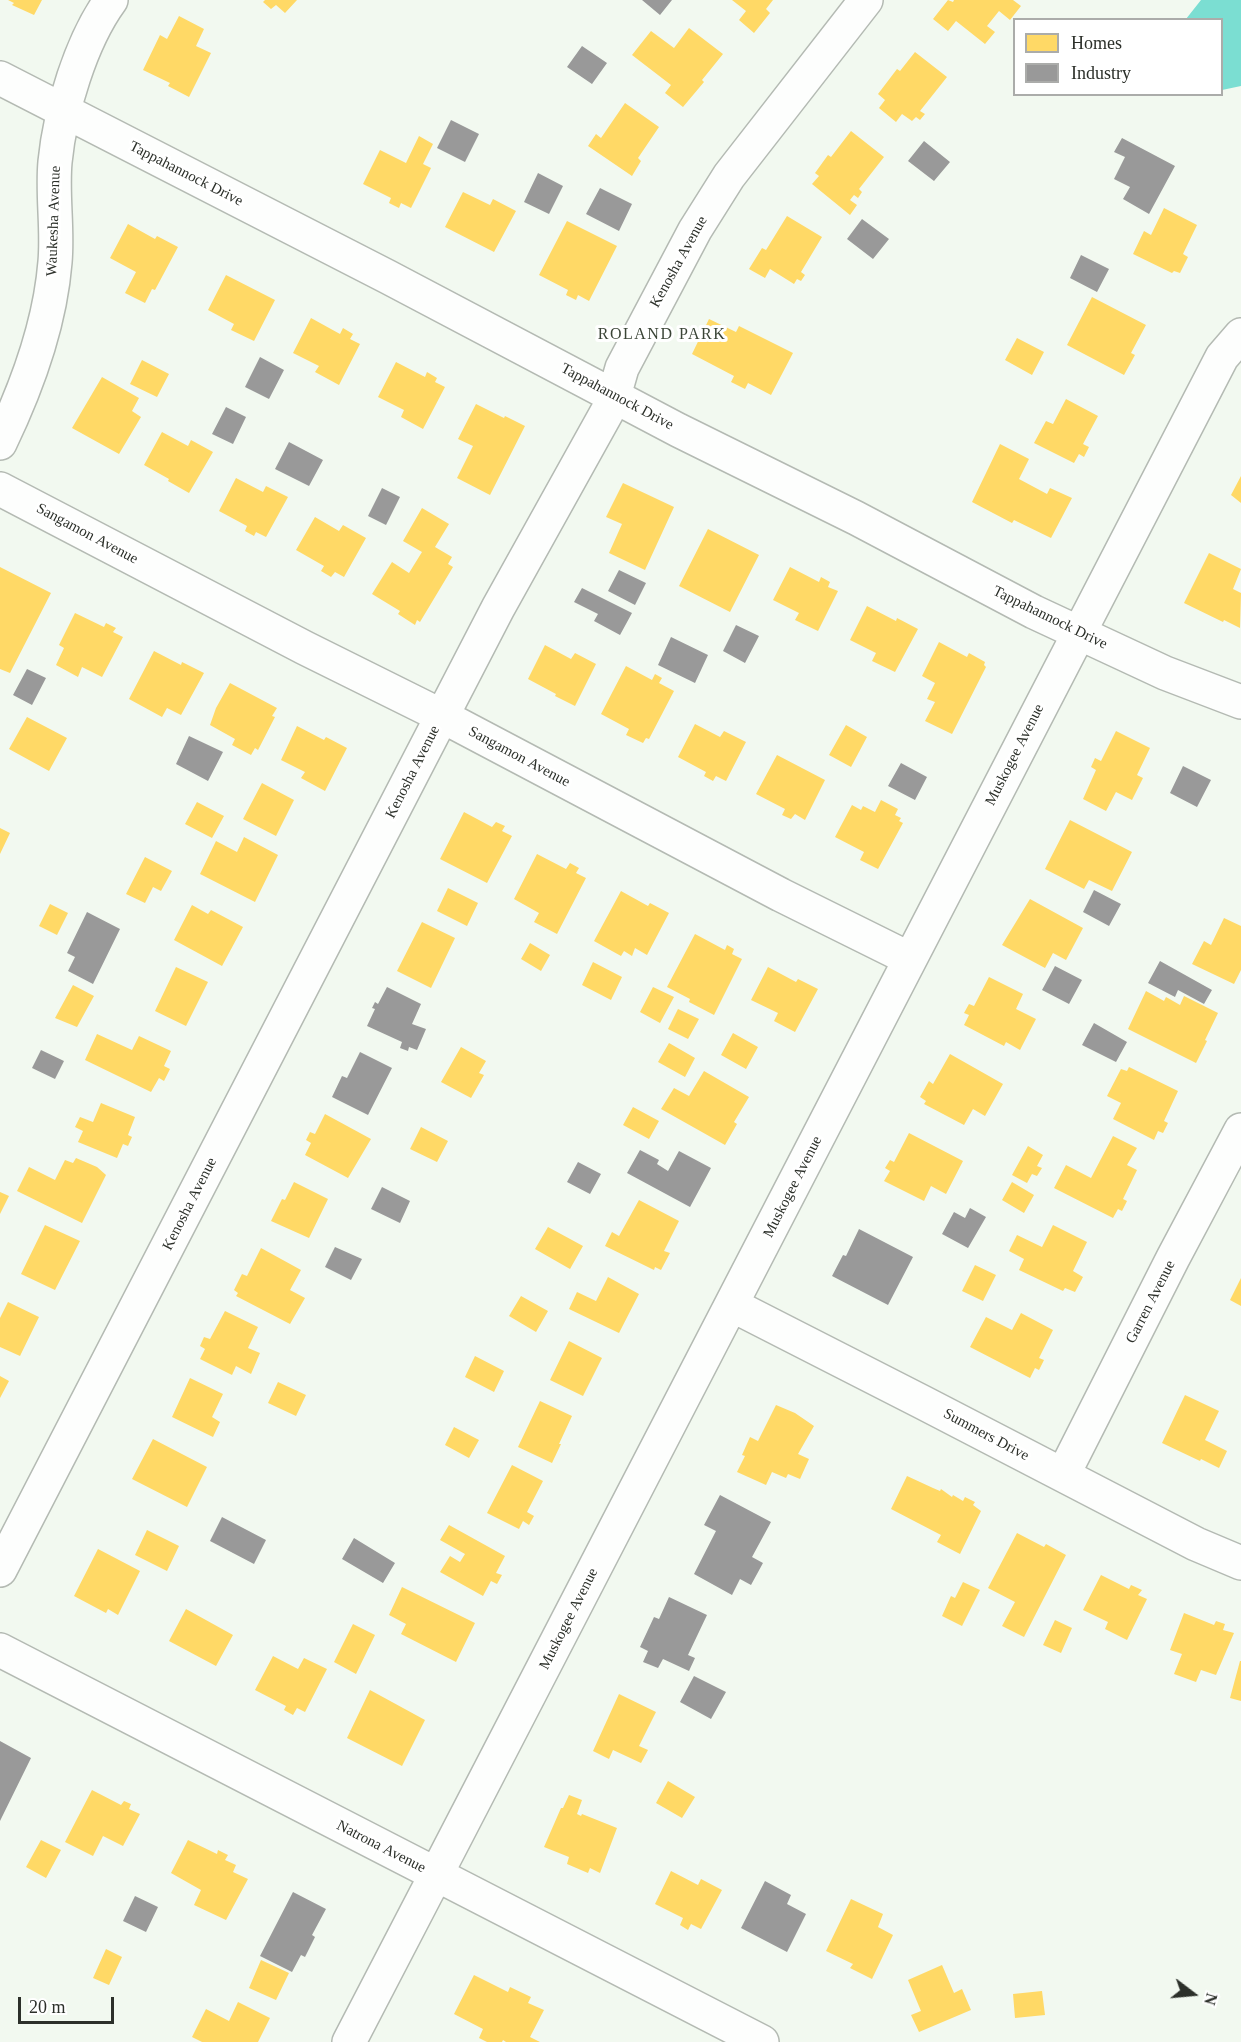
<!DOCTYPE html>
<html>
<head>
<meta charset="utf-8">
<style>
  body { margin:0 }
  #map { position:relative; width:1241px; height:2042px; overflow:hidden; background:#f2f9f0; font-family:Georgia,serif }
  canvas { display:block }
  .legend { position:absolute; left:1013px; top:18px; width:210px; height:78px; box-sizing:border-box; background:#fff; border:2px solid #abacaa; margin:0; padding:8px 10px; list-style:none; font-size:18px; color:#2c302a }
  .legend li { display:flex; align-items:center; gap:12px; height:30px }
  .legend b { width:30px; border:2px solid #abacaa }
  .north { position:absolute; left:1163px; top:1964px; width:60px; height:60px; -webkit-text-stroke:4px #fff; paint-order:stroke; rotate:106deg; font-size:16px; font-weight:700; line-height:24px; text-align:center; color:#2c302a }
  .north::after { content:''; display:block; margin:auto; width:21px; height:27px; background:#2c302a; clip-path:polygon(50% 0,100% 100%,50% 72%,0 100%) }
  .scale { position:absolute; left:18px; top:1997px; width:96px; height:27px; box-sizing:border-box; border:3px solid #2c302a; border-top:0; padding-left:8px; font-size:18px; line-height:21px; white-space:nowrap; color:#2c302a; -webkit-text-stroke:4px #fff; paint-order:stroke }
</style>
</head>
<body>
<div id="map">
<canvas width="1241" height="2042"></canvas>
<ul class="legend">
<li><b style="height:16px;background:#ffd966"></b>Homes</li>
<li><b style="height:16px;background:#999"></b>Industry</li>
</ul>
<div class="north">N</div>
<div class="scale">20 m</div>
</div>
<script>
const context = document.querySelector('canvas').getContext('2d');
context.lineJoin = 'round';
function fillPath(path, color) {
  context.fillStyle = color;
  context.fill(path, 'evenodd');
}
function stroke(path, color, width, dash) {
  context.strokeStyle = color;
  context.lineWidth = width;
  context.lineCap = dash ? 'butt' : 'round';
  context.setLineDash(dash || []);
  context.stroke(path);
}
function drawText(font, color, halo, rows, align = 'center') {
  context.font = font + ' Georgia,serif';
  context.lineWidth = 6;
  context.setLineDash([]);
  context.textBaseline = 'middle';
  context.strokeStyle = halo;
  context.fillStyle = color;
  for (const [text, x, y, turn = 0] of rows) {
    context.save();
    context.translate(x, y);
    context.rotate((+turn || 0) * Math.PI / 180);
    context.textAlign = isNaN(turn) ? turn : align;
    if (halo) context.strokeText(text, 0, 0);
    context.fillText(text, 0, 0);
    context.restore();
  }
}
fillPath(new Path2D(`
  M1201,0h40v86l-19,4v-70l-36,-1z`), '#7bded2');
fillPath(new Path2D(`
  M8,0h34l-8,15 -22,-10 2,-2z
  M265,0h32l-12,13 -9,-8 -5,4 -8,-7z
  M732,0h41l-7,9 4,4 -16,20 -15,-13 7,-9z
  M948,0l5,2 1,-2h59l8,6 -11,14 -11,-9 -12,15 8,6 -10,12 -29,-23 -8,10 -15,-12z
  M179,16l25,13 -8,17 15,7 -22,44 -21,-11 2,-3 -27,-13 17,-35 7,4z
  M689,28l34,26 -21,26 2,2 -21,25 -18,-14 6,-8 -39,-30 19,-24 23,17z
  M915,52l32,25 -27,34 5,3 -5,6 -4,-3 -4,4 -10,-7 -6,8 -17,-14 6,-8 -7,-6 19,-25 3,2z
  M625,103l34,24 -21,31 3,3 -9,15 -44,-30 8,-12 5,4z
  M851,131l33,26 -25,32 3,3 -4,6 -4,-3 -4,5 7,5 -7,10 -38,-31 7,-8 -4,-3 13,-18 3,2z
  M419,136l14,8 -10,20 8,4 -20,40 -10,-5 -2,5 -10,-5 2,-5 -28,-14 17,-34 26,13z
  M463,192l27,13 3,-6 23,12 -22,41 -49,-25z
  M1164,208l33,17 -14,29 5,3 -8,16 -6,-2 -2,2 -39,-19 11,-23 7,4z
  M787,216l35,21 -21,35 4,3 -4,6 -4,-2 -3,5 -24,-15 -5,9 -16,-9 13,-21 4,2z
  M567,221l50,25 -28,55 -11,-6 -2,5 -10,-5 2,-5 -29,-15z
  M128,224l27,15 2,-3 21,11 -23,43 -3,-1 -7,14 -20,-10 11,-21 -26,-14z
  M226,275l49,25 -21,41 -23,-11 3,-6 -26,-14z
  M1092,297l54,28 -15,28 4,2 -11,20 -57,-30z
  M311,318l29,16 3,-6 10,6 -3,5 10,5 -21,41 -24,-13 4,-6 -26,-13z
  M709,319l27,13 3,-6 54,27 -22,42 -23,-12 -3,6 -14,-7 3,-6 -42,-22z
  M1017,338l27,14 -12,23 -27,-15z
  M142,360l27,14 -12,23 -27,-13z
  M396,362l29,15 2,-5 10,6 -2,4 10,5 -22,42 -22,-12 3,-7 -26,-13z
  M102,377l37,21 -7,13 9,6 -22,37 -47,-26z
  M1066,399l32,17 -15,28 6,3 -5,10 -5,-3 -5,9 -40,-20 12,-22 7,3z
  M476,404l28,14 1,-2 20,10 -35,69 -33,-17 16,-32 -15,-7z
  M162,432l26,14 3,-6 22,12 -24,41 -21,-12 1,-2 -25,-14z
  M1000,444l29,15 -10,20 28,15 3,-6 22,10 -21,40 -37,-18 -2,3 -40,-21z
  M1241,476v27l-10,-8z
  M236,478l27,14 3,-6 22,11 -22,40 -10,-5 -2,4 -9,-5 2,-5 -28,-15z
  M623,483l51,24 -29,63 -36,-17 13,-29 -16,-7z
  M422,508l27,16 -14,23 17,10 -4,7 5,3 -33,55 -3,-2 -2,5 -17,-11 2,-3 -28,-17 20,-32 17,11 13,-21 -19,-11z
  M315,517l24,14 4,-6 23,13 -22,39 -9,-5 -4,5 -10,-6 3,-5 -28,-16z
  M708,529l51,26 -29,57 -51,-26z
  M1209,553l32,16 -8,20 8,4 -1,35 -16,-8 -1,2 -39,-19z
  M0,567l51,26 -41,80 -10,-4z
  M790,567l29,15 2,-5 9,5 -2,5 10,4 -20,40 -23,-11 4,-7 -26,-13z
  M867,606l29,15 1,-3 21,11 -23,43 -23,-11 4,-8 -26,-13z
  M75,613l29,14 2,-4 10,5 -3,4 10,5 -21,40 -20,-10 -4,10 -22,-12 8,-17 -5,-3z
  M939,642l28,15 2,-4 16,9 -1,3 2,2 -34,67 -27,-13 10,-19 -8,-3 8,-16 -13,-7z
  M545,645l26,14 4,-6 21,11 -21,42 -20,-10 1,-2 -28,-15z
  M154,651l27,14 1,-3 22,11 -23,42 -14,-7 -5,9 -33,-18z
  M626,666l26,14 3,-6 7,4 -3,5 15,8 -25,48 -3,-1 -3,5 -17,-8 3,-6 -28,-15z
  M230,683l47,25 -5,8 3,1 -17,33 -3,-2 -4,7 -19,-10 3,-6 -25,-14 6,-17z
  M27,717l40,21 -18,33 -40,-22z
  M695,724l25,13 4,-6 22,11 -20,39 -10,-5 -3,5 -9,-5 2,-4 -28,-15z
  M846,725l21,12 -16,30 -22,-12z
  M297,726l27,14 2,-3 21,11 -22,43 -24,-13 4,-6 -24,-12z
  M1116,731l34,17 -13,27 6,3 -11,22 -16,-8 -10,19 -23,-12 13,-29 -5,-3 4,-9 6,3z
  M777,755l48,25 -20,40 -10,-6 -4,5 -9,-4 3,-6 -29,-15z
  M262,783l32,17 -18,36 -33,-17z
  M881,800l17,9 -3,6 6,3 -2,3 4,2 -25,46 -18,-9 4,-8 -29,-15 17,-32 9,5 2,-4 12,6z
  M197,802l27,14 -12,22 -27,-14z
  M464,812l28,15 4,-5 9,4 -3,5 10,5 -25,47 -47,-24z
  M1070,820l62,32 -20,39 -23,-11 -5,9 -39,-20z
  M0,828l10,5 -10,21z
  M244,837l34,18 -23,47 -55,-28 16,-33 21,11z
  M537,854l29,15 4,-6 9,5 -3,5 10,5 -29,56 -23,-12 5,-9 -25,-14z
  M145,857l27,14 -11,20 -8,-4 -8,16 -19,-9z
  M448,888l30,15 -11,23 -30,-15z
  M621,891l27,15 2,-3 19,10 -22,42 -12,-7 -3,8 -8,-5 -3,5 -27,-15z
  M1030,899l53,29 -17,32 -13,-7 -8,15 -43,-23z
  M50,904l18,9 -11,22 -18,-9z
  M192,905l16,9 3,-4 32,17 -21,39 -48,-26z
  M1224,918l17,8v44l-7,14 -42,-20 12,-23 7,4z
  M422,922l33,16 -24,50 -34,-17z
  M695,934l30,16 2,-5 7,4 -2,5 10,5 -28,56 -25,-13 1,-3 -23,-12z
  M530,943l20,12 -9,16 -20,-12z
  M593,962l29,15 -11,23 -29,-15z
  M176,967l32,15 -22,44 -31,-15z
  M768,967l28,15 2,-3 20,10 -23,43 -21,-11 4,-8 -27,-13z
  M989,977l34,17 -7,15 20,10 -16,31 -14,-8 -2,4 -40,-21 5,-10 -5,-2 5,-9 5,2z
  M73,985l21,11 -17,31 -22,-9z
  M653,987l21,10 -14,26 -20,-11z
  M1146,991l18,10 2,-4 14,8 4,-9 34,17 -13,27 2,1 -11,22 -68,-34z
  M678,1009l21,10 -11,20 -20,-10z
  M733,1033l25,14 -12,22 -25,-14z
  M97,1034l35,16 7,-14 32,15 -7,15 6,3 -6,12 -5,-3 -8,14 -66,-32z
  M669,1043l26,15 -10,19 -27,-15z
  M461,1047l25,14 -7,12 5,2 -13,23 -30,-16z
  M950,1054l53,30 -18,32 -12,-7 -9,16 -40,-21 2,-3 -6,-4 9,-16 4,3z
  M1129,1067l49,24 -14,30 4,2 -5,10 -5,-2 -4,9 -41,-21 8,-16 -14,-7 14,-27 6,2z
  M704,1071l45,26 -15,25 3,2 -12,21 -64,-36 13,-21 15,8z
  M101,1103l34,14 -7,18 4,2 -4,9 -5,-2 -6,14 -39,-16 5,-11 -8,-4 5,-10 13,5z
  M633,1107l26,14 -10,18 -26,-14z
  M325,1114l46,25 -23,39 -43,-23 6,-12 -5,-3 4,-8 5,2z
  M421,1127l27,14 -11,21 -27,-13z
  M909,1133l54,28 -17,33 -15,-8 -7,15 -40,-20 6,-10 -5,-3 5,-8 4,2z
  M1113,1136l24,12 -10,17 10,5 -14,29 4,2 -5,10 -4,-2 -5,9 -59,-30 12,-23 25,13z
  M1028,1146l15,9 -6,11 5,2 -5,8 -5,-2 -5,9 -15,-8z
  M76,1158l21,9 9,8 -24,48 -65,-32 12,-24 26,13 10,-20 8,3z
  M294,1182l34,17 -19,39 -38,-17 11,-22 3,1z
  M1012,1182l22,13 -10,18 -22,-13z
  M0,1192l9,4 -9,18z
  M639,1200l40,21 -15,30 6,2 -9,17 -6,-3 -1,3 -49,-24 7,-14 7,4z
  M45,1225l35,16 -25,49 -34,-16z
  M1053,1225l34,17 -14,29 10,6 -8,15 -10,-4 -2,3 -44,-21 5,-11 -15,-8 8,-16 25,12z
  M548,1227l35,19 -13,23 -35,-20z
  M261,1248l40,22 -11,20 15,8 -15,26 -54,-28 2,-3 -4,-3 8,-16 5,2z
  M975,1265l21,10 -13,26 -21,-10z
  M608,1277l31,17 -20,39 -50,-24 8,-17 19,9z
  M1241,1278v28l-11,-6z
  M521,1296l27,15 -12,21 -27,-16z
  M8,1302l31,15 -19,39 -20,-9v-29z
  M225,1311l33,16 -10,21 12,5 -9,21 -15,-8 -4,9 -32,-16 5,-10 -5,-3 4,-9 6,2z
  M1021,1313l32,17 -14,28 5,2 -5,10 -4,-2 -5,10 -60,-31 16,-30 26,13z
  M569,1341l33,17 -19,38 -33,-16z
  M475,1356l29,15 -10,21 -29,-15z
  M0,1376l9,5 -9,17z
  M190,1378l33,16 -11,23 8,5 -7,15 -41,-20z
  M278,1382l28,13 -10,21 -28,-13z
  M1185,1395l34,16 -14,29 22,11 -8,17 -18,-9 -1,2 -38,-18z
  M540,1401l32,15 -13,28h2l-9,19 -34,-16z
  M776,1405l19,8 19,13 -16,28 11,5 -9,20 -12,-5 -2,4 -14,-6 -6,13 -29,-13 8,-16 -3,-1 8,-18 8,4z
  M454,1427l25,13 -10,18 -24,-13z
  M153,1439l54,28 -20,40 -55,-28z
  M512,1465l31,16 -16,31 7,4 -5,9 -6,-4 -4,8 -32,-16z
  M907,1476l26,12 7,3 1,-2 11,8 1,-2 10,6 2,-4 10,5 -2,3 8,6 -21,43 -23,-12 4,-7 -50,-26z
  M449,1525l56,31 -9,17 6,2 -5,9 -6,-3 -8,15 -43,-24 10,-16 10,6 5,-8 -25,-14z
  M147,1530l32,16 -12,25 -32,-16z
  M1017,1533l27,14 2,-3 20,11 -42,82 -22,-11 13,-24 -27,-14z
  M98,1549l42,22 -22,44 -10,-6 -2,4 -32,-17z
  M1101,1575l28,14 2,-4 11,5 -4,5 9,4 -20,41 -22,-11 3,-7 -25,-12z
  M963,1582l17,8 -18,36 -20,-10 9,-20 4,2z
  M402,1587l73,36 -19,39 -55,-28 5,-10 -17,-9z
  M186,1609l47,26 -17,31 -47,-25z
  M1184,1613l30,12 2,-4 9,3 -2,6 11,3 -18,42 -15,-5 -5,12 -22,-8 8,-20 -12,-4z
  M1055,1620l17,8 -11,25 -18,-8z
  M353,1624l22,11 -19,39 -22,-12z
  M273,1656l25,13 6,-11 23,11 -22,43 -8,-4 -4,7 -9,-5 2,-4 -31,-16z
  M1240,1661h1v40l-11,-3z
  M370,1690l55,30 -23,46 -55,-28z
  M619,1694l37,18 -17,34 9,4 -7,13 -28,-13 -4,9 -16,-8z
  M668,1781l27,16 -13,21 -26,-15z
  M92,1790l29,15 3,-4 7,3 -2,5 11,5 -17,32 -20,-10 -10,20 -28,-14z
  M569,1795l13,5 -5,14 4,2 1,-2 35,14 -17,45 -10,-5 -2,5 -21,-9 2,-7 -25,-10 17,-39h2z
  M41,1840l20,10 -15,28 -20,-11z
  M188,1840l29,14 1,-4 10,5 -3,5 11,5 -3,7 15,7 -22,41 -32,-15 7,-15 -30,-17z
  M671,1871l27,14 3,-6 21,11 -21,39 -10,-5 -3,6 -8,-5 3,-7 -28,-14z
  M851,1899l32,15 -5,13 15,8 -21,44 -22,-11 3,-4 -27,-13z
  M106,1949l16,8 -13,28 -16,-7z
  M261,1960l28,13 -13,27 -27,-12z
  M942,1965l12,28 8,-4 9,21 -52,22 -8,-17 10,-4 -13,-31z
  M474,1975l34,17 2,-5 21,10 -3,6 16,7 -14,27 10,5h-34l-3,-2 -1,2h-15l-8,-4 4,-9 -29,-15z
  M1042,1991l3,24 -30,3 -2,-24z
  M238,2002l32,16 -12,24h-56l-10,-5 14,-28 23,12z`), '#ffd966');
fillPath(new Path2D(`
  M642,0h30l-12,15z
  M582,46l25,17 -15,21 -25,-17z
  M451,120l28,14 -14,28 -28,-14z
  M1122,138l53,28 -26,48 -26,-15 7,-12 -16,-8 11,-22 -11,-5z
  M924,141l26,21 -16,19 -26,-20z
  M538,173l25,13 -14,28 -25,-12z
  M600,188l32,16 -13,27 -33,-17z
  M862,219l27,20 -16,20 -26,-20z
  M1081,255l28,14 -12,23 -27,-14z
  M260,357l24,13 -15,29 -24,-12z
  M226,407l20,10 -13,27 -21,-10z
  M289,442l34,18 -14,26 -34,-17z
  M382,488l18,9 -14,28 -18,-9z
  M619,570l27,13 -11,22 -27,-14z
  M582,588l50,25 -12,22 -26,-14 4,-7 -24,-12z
  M736,625l23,11 -14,27 -22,-12z
  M671,637l37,18 -13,28 -37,-18z
  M27,669l19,9 -14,27 -19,-10z
  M189,736l34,16 -15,29 -32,-17z
  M901,763l26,14 -12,23 -27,-14z
  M1183,766l28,14 -14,27 -27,-14z
  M1094,890l27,14 -12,22 -26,-14z
  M87,912l33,17 -27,55 -25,-13 7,-14 -8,-4z
  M1160,961l52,29 -8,14 -26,-14 -3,7 -27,-14z
  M1055,966l27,14 -13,24 -27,-14z
  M387,987l34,17 -9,20 14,5 -9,21 -8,-3 -1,4 -8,-3 2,-6 -35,-16 8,-17 -3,-1 3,-6 3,2z
  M1094,1023l33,19 -11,20 -34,-17z
  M41,1050l23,11 -9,18 -23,-11z
  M360,1052l32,16 -24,47 -36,-18 10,-21 5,2z
  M640,1150l19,10 -2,4 11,7 11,-20 32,17 -21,39 -63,-34z
  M578,1162l23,12 -11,20 -23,-12z
  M382,1187l28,14 -10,22 -29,-14z
  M970,1208l16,9 -18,31 -26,-14 12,-22 11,6z
  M859,1229l54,28 -25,48 -56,-29 11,-21 3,1z
  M335,1247l27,12 -11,21 -26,-13z
  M720,1495l51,27 -19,35 11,6 -12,22 -11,-6 -8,16 -38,-21 22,-43 -12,-6z
  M222,1517l44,23 -12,24 -44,-23z
  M354,1538l41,25 -12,20 -41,-24z
  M669,1597l38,18 -19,40 7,3 -6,13 -26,-12 -5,9 -15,-6 5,-11 -8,-4 14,-30 5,2z
  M694,1676l32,16 -15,27 -31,-17z
  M0,1741l31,17 -31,63z
  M765,1881l26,14 -4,9 19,10 -19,38 -46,-24z
  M293,1892l33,17 -14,26 3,2 -10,20 -4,-2 -9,17 -32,-16z
  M135,1896l23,11 -12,25 -23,-11z`), '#999');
const minor = new Path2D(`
  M0,78l388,199 290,153 178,88 178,94 131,61 76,29
  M0,443c27,-56 50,-118 55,-181 3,-33 -3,-67 0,-100 5,-51 26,-121 56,-162
  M0,489l305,159 137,68 339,179 129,64
  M732,1305l192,98 272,141 45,19
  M1063,1475l110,-217 68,-128
  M0,1570l498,-962 109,-196 7,-16 8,-28 73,-138 34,-54 137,-176
  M0,1650l762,392
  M349,2042c292,-561 580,-1124 873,-1685l19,-22`);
stroke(minor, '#b4bab3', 36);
stroke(minor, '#fdfefd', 33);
drawText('15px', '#2c302a', '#fff', [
  ["Tappahannock Drive",186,174,27],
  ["Waukesha Avenue",54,221,-88],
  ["Kenosha Avenue",679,262,-61],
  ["Tappahannock Drive",617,397,28],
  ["Sangamon Avenue",87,534,28],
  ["Tappahannock Drive",1050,618,26],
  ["Muskogee Avenue",1015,755,-63],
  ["Sangamon Avenue",519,757,28],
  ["Kenosha Avenue",413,772,-63],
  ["Muskogee Avenue",793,1187,-63],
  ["Kenosha Avenue",190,1204,-63],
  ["Garren Avenue",1151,1302,-63],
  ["Summers Drive",986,1435,28],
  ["Muskogee Avenue",569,1619,-63],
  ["Natrona Avenue",381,1847,27]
]);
context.letterSpacing = '1.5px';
drawText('16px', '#3a4436', '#fff', [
  ["ROLAND PARK",662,335]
]);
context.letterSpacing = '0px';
</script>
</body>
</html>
